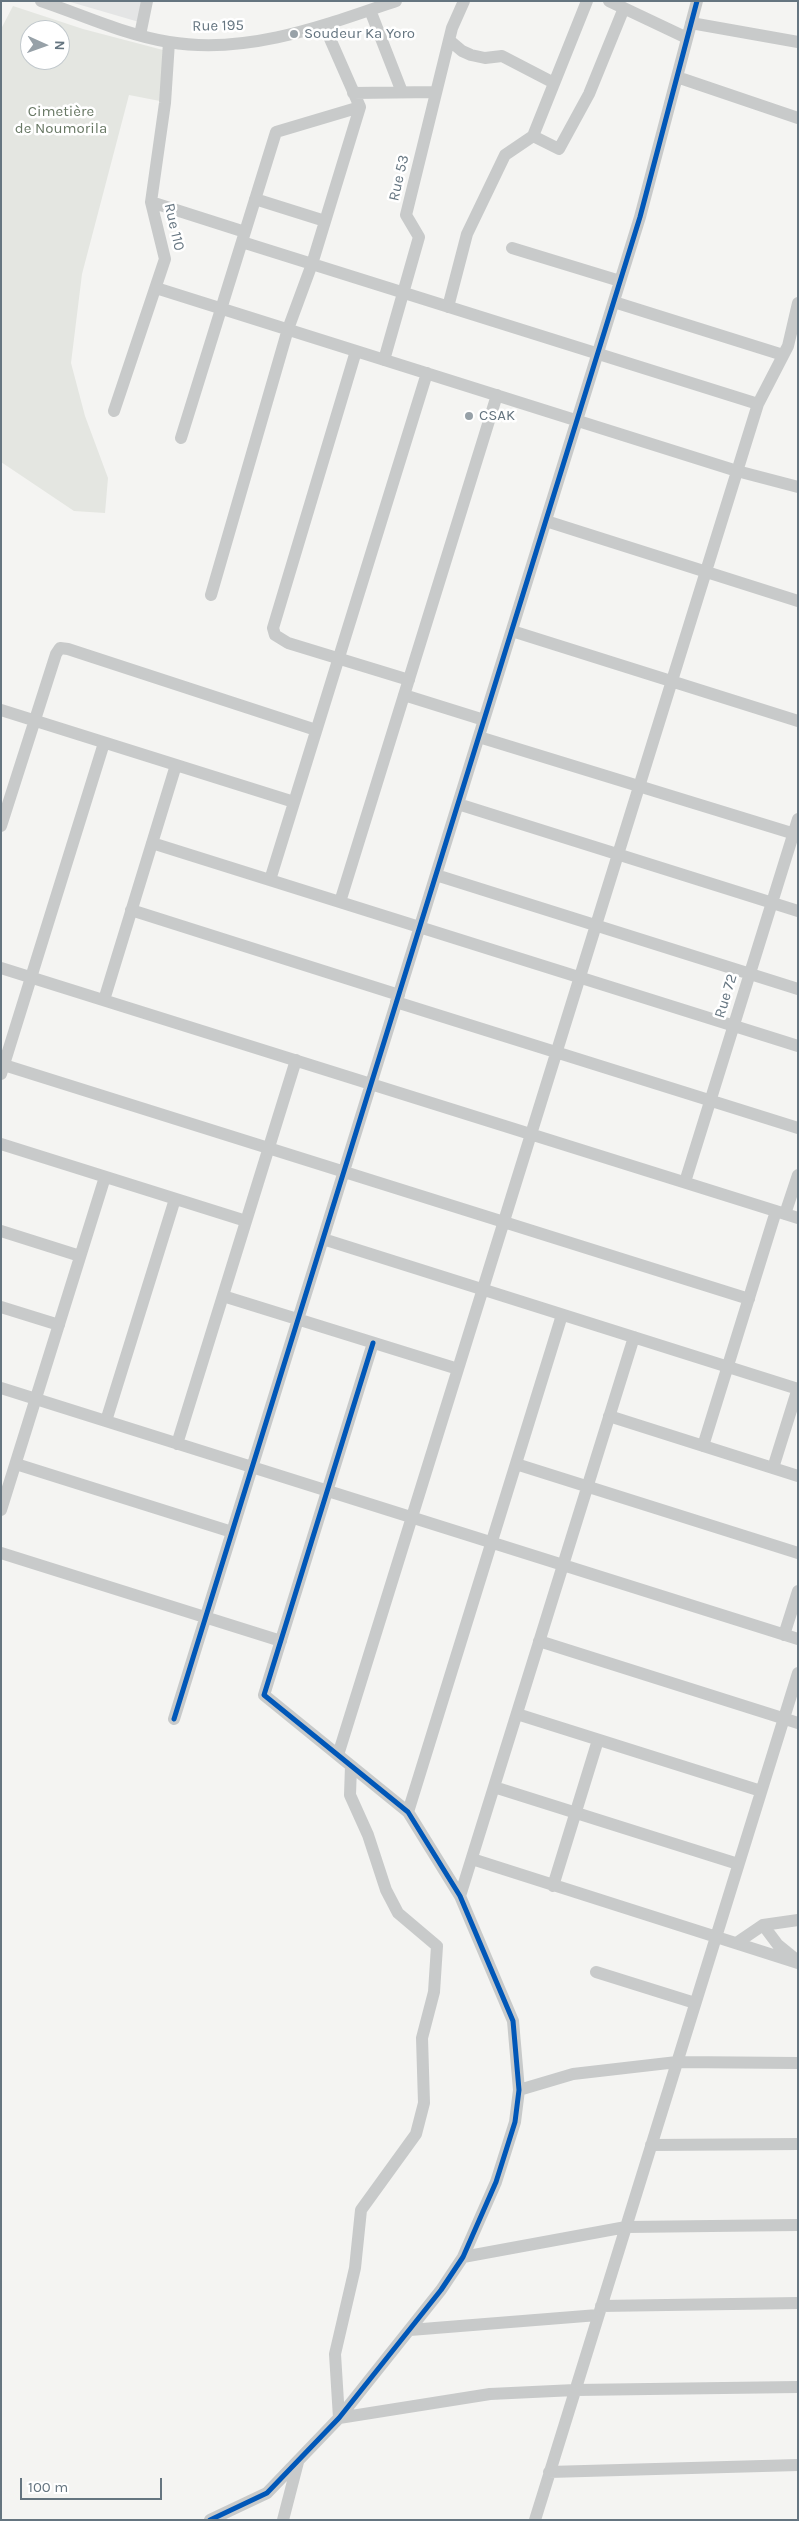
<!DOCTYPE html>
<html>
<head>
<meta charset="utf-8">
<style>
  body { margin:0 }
  #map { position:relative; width:799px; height:2521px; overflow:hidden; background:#f4f4f2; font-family:Karla,sans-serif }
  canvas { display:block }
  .frame { position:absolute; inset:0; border:2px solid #657580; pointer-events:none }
  .north { position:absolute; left:20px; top:20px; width:50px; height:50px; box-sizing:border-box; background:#fff; border:1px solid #c1c8cc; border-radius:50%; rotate:92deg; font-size:14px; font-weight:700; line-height:20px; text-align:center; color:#657580 }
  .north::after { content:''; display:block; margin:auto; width:18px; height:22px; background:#97a1a8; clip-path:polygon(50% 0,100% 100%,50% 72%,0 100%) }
  .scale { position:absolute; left:20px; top:2478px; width:142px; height:22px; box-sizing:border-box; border:2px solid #657580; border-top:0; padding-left:6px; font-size:15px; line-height:18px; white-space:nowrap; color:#657580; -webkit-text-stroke:4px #fff; paint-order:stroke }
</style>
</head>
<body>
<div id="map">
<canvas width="799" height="2521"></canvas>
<div class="frame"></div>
<div class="north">N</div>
<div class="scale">100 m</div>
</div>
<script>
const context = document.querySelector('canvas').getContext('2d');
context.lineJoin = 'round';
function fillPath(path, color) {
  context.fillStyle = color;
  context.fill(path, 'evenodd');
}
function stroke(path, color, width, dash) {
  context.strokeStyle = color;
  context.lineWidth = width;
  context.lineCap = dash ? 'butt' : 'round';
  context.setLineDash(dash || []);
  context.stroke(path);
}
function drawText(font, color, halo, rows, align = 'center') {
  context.font = font + ' Karla,sans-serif';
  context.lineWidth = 5;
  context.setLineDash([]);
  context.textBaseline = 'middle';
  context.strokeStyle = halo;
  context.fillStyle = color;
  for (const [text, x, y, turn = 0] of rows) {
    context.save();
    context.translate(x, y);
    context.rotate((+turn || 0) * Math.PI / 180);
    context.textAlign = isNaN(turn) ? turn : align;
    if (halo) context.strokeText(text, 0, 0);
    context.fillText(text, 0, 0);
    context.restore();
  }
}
fillPath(new Path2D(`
  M67,1h76l-4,21z`), '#e4e5e5');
fillPath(new Path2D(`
  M13,6l70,23 80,21 -3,51 -31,-6 -47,179 -11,89 14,53 23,62 -3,35 -31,-2 -73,-49v-433zM30,30h30v30h-30z`), '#e4e6e1');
stroke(new Path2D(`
  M41,1c42,14 84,34 128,41 78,13 154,-16 227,-41
  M609,1l78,37
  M370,10l32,82
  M691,23l107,19
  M140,35l7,-34
  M449,40l13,11 9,4 14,3 17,-2 52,27
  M677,77l121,41
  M353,93l83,-1
  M533,136l26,13 30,-55 35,-86
  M255,199l70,22
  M151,202l94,30
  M242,242l516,162
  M512,248l108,33
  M156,288l581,183 61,16
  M614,302l169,53
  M448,307l19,-73 38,-79 28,-19 54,-135
  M356,351l-83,277 2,7 13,8 121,37
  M384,360l35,-123 -13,-22 46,-187 12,-27
  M114,411l51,-152 -14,-57 14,-99 4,-61
  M181,438l95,-306 84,-25
  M546,521l252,80
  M211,595l77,-266 24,-65 48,-157 -36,-82
  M512,631l286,90
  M404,695l80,25
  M1,710l293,92
  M479,737l319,98
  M458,804l340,107
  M1,826l55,-172 4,-6 8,1 248,81
  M152,843l646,203
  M436,875l362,114
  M270,880l157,-507
  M340,902l157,-507
  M131,910l268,85
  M1,968l797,250
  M104,1000l72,-235
  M396,1002l402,126
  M4,1065l745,234
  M1,1074l103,-331
  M1,1144l245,77
  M685,1182l113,-363
  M785,1214l13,-39
  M1,1231l79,25
  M323,1239l475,150
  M223,1296l235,73
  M1,1307l58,18
  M1,1388l797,251
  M609,1416l189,60
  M106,1421l69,-222
  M177,1444l119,-384
  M703,1446l73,-235
  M16,1464l216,68
  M516,1464l282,89
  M773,1468l25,-80
  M1,1510l104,-333
  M1,1553l280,88
  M784,1635l14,-44
  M539,1641l259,82
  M517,1714l244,77
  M174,1719l466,-1502 57,-216
  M338,1755l420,-1351 30,-58 10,-43
  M351,1766l-1,29 18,40 18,55 12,23 39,33 -3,46 -12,46 2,65 -8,31 -55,76 -6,58 -20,86 4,64 151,-24 85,-4 223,-3
  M494,1787l244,77
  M408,1812l154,-497
  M472,1859l326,104
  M553,1886l45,-146
  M460,1896l174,-559
  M763,1925l15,20 16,13
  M738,1942l25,-17 35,-5
  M596,1972l99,31
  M519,2090l54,-16 104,-12 121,1
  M651,2145l147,-1
  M463,2257l163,-30 172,-2
  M601,2306l197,-3
  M410,2330l188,-15
  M549,2472l249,-7
  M210,2520l57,-27 72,-75 102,-128 22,-33 33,-75 19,-60 4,-32 -6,-69 -53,-125 -52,-84 -144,-117 109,-352
  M283,2520l15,-58
  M535,2520l263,-847`), '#c8caca', 12);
stroke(new Path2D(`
  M174,1719l466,-1502 57,-216
  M210,2520l57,-27 72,-75 102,-128 22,-33 33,-75 19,-60 4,-32 -6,-69 -53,-125 -52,-84 -144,-117 109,-352`), '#0057b8', 5);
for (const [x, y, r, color] of [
  [294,34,5,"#97a1a8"],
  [469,416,5,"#97a1a8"]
]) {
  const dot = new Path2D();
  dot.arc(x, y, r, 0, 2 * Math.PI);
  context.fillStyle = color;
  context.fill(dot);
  stroke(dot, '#fff', 2);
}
drawText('15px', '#657580', '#fff', [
  ["Rue 195",218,26,-1],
  ["Rue 53",399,178,-77],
  ["Rue 110",174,227,77],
  ["Rue 72",726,996,-73]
]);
drawText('15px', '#657580', '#fff', [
  ["Soudeur Ka Yoro",304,34],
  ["CSAK",479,416]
], 'left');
drawText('15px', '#687864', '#fff', [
  ["Cimetière",61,112],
  ["de Noumorila",61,129]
]);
</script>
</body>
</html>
